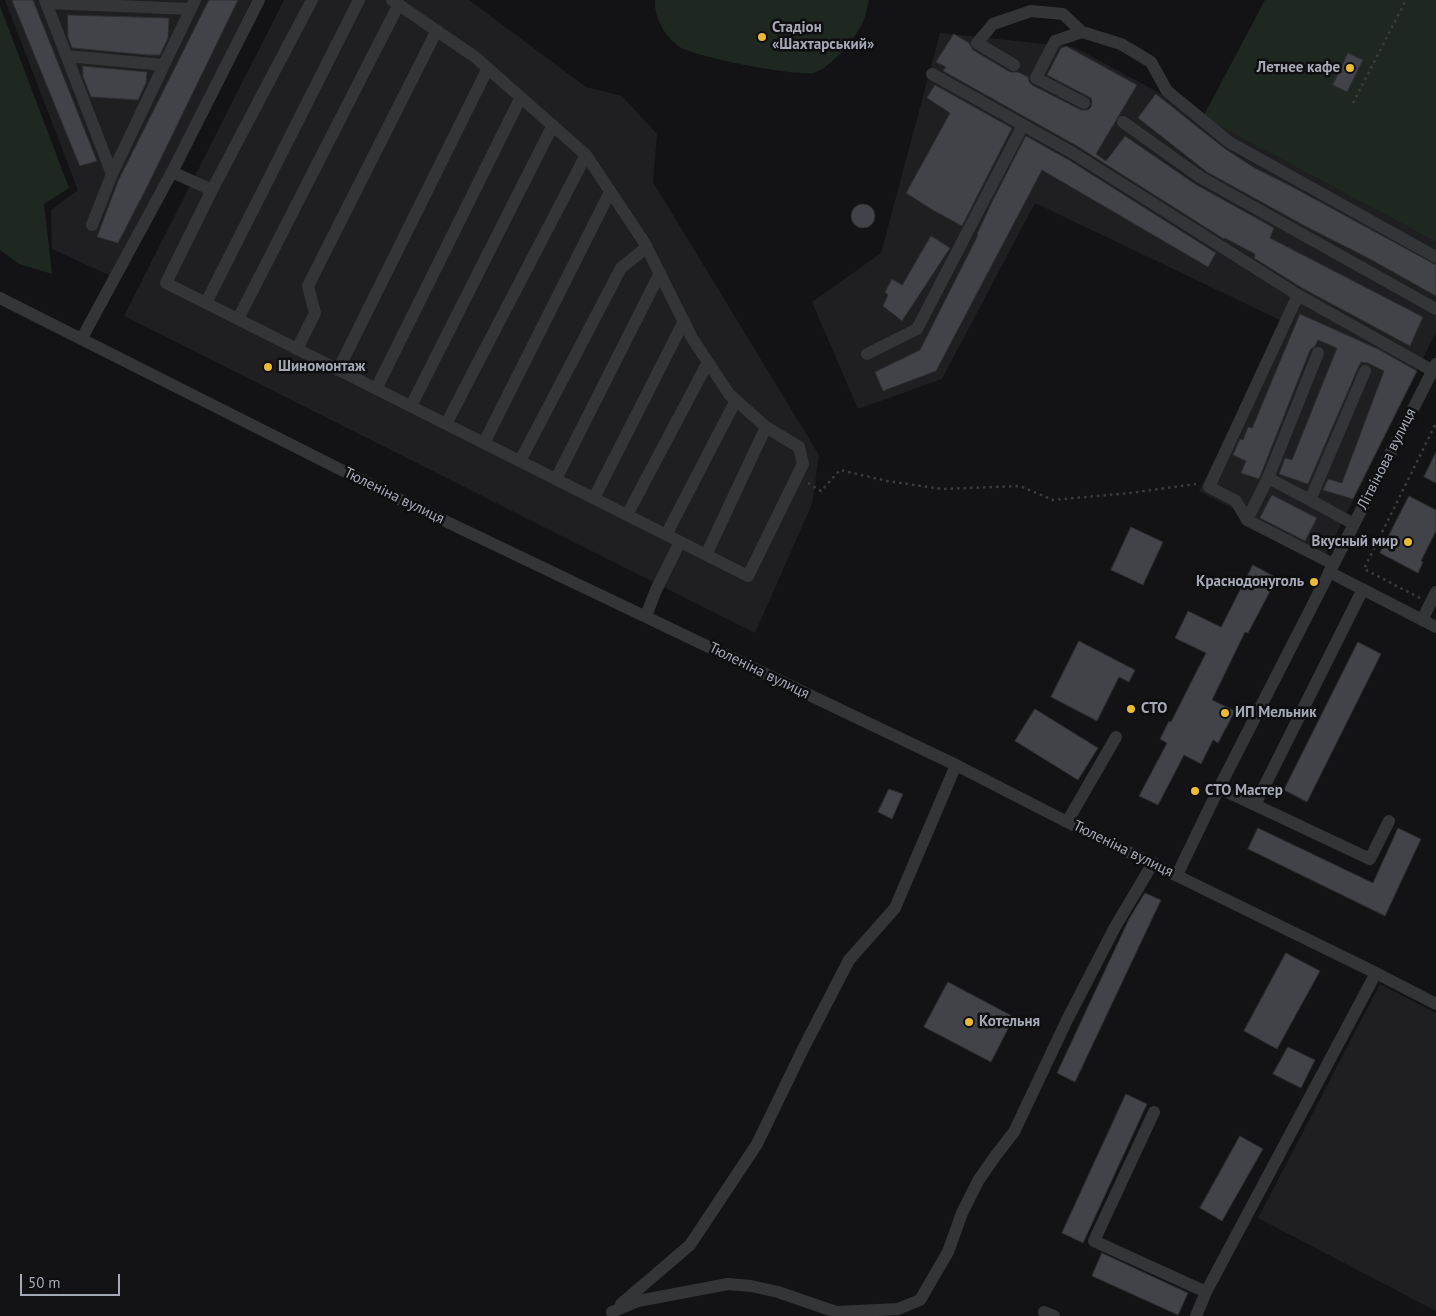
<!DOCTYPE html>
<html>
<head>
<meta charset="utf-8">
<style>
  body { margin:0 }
  #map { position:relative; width:1436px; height:1316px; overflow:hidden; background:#131315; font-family:"PT Sans",sans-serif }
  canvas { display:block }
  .scale { position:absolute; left:20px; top:1274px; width:100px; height:22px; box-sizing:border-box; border:2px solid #a5a9b5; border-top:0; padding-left:6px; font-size:15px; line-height:18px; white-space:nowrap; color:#a5a9b5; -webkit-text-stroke:4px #0e0e10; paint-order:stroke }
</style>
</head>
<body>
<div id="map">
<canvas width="1436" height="1316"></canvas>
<div class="scale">50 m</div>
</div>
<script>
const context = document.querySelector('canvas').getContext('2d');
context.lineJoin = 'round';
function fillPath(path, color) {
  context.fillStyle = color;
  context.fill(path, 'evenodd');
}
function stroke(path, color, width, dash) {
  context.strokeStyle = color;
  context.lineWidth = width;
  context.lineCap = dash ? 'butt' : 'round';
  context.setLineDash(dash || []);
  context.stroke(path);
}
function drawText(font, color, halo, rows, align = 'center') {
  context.font = font + ' "PT Sans",sans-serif';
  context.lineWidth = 5;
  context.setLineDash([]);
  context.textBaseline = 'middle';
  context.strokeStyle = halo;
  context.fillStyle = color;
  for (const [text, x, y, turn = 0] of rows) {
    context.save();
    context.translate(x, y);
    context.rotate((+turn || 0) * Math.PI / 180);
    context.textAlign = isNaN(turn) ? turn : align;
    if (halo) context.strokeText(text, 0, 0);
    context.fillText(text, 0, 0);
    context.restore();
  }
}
fillPath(new Path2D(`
  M5,0h247l-139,277 -61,-28 -1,-39 27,-20z
  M284,0h185l117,87 36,9 35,38 -4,48 166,273 -7,49 -57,129 -631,-317z
  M940,33l134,14 362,195v90l-111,225 -126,-66 83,-170 -247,-118 -93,176 -84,30 -46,-107 69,-49z
  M1380,984l56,29v298l-178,-93z`), '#1f1f22');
fillPath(new Path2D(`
  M655,0h214c-2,7 -3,15 -6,22 -7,16 -33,47 -50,51 -20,3 -119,-16 -135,-27 -14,-11 -24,-29 -23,-46z
  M1265,0h171v242l-233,-125z
  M0,6l69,182 -25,16 8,70 -33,-10 -19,-14z`), '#1f2721');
const building = new Path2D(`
  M12,0h21l64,161 -17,5z
  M209,0h29l-90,185 -30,58 -21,-6 21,-56z
  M68,15l101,3 -1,20 -8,17h-12l-76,-7 -4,-11z
  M954,34l15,9 4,7 37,22h8l10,5 1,5 3,3 49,25h7l3,-3 1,-5 -1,-4 -44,-23 14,-27 5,-2 71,39 -41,69 10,7 19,-25 70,48 79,44 -4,10 153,79 -13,29 -108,-58 -48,-30 1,-4 -30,-16 -1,1 -147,-93 -134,-75 3,-4 -10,-5z
  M1348,53l15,7 -16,32 -14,-7z
  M83,66l64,6 -1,11 -8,17 -47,-3 -8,-20z
  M935,85l77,43 -50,98 -31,-17 -25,-16 44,-80 -23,-15z
  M1156,94l68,54 29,19 36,18 147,80v31l-68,-38 -63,-32 -98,-54 -69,-54z
  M1026,136l43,24 147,93 -8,14 -166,-97 -106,201 -53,20 -8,-19 45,-22 58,-115 -1,-1 14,-30z
  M851 216a12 12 0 1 1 24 0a12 12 0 1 1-24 0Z
  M931,236l19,12 -48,73 -19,-15 5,-11 -3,-3 7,-13 10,6z
  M1300,314l78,35 39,22 -64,128 -30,-9 5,-11 14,4 42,-112 -16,-8 -7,-1 -3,6 -50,116 -29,-10 6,-16 7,2 45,-112 -19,-8 -3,6 -5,4 -51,129 -18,-6 5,-12 -13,-6 7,-16 3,1 5,-13 4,1z
  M1436,452v31l-12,-6z
  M1272,495l45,23 -12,23 -45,-23z
  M1409,496l27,14v21l-15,30 2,1 -5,11 -38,-20z
  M1131,527l32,15 -20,43 -32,-15z
  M1253,565l24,13 -29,55 -3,-1 -33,68 23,11 -17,32 -5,-3 -12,24 -17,-9 -26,50 -19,-9 28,-53 -7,-4 9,-18 2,1 35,-69 -31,-15 13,-27 33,16z
  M1079,641l56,29 -6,12 -10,-5 -22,44 -46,-24z
  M1358,642l23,12 -74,148 -23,-12z
  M1035,709l63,39 -20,32 -63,-39z
  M889,789l14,5 -11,25 -14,-7z
  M1258,828l115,55 25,-55 23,11 -36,77 -137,-67z
  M1145,893l16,7 -86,182 -18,-9 72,-154z
  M1286,953l34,18 -43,78 -33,-18z
  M948,982l66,35 -23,45 -67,-35z
  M1288,1047l27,13 -14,28 -28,-14z
  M1126,1094l21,10 -64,139 -21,-10z
  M1240,1136l23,13 -41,72 -22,-13z
  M1102,1253l86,40 -10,22 -86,-39z`);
fillPath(building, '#424348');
stroke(building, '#2d2d31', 1);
stroke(new Path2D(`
  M1353,103l53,-103
  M808,483l13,8 19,-21 47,11 55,8 78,-3 33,14 77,-7 66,-9
  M1420,598l-56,-29 72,-146`), '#3a3c40', 2.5, [2.5, 4]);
stroke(new Path2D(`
  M45,0l67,174 83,-174
  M312,0l-100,190 -46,93 582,293 55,-112 -4,-17 -33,-20 -37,-33 -37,-56 -48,-96 -58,-87 -111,-98 -83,-57
  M47,3l144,6
  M67,56l97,9
  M1014,65l-37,-22 16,-19 38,-13 32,3 19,18
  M932,74l141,79 225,142 135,76
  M1084,103l-48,-25 19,-37 27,-9 39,12 30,18 16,29 62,51 207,115
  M1123,122l77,55 236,132
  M172,172l40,18
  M92,225l20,-51
  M1298,295l-89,192 27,14 11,19 86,44
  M0,298l399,201 557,266 111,57 309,151 60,31
  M206,303l153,-303
  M238,319l161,-315
  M82,338l90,-166 87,-172
  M297,349l18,-36 -7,-27 129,-256
  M867,354l50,-25 106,-204
  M338,370l150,-302
  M376,389l145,-292
  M411,406l142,-281
  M446,424l140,-269
  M484,443l126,-251
  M520,461l101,-193 26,-21
  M556,479l104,-206
  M594,498l90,-177
  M1310,500l-42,-22 50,-125
  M627,515l81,-153
  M1247,520l21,-42
  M1354,524l-44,-24 55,-129
  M666,535l70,-135
  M706,555l60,-128
  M1329,572l107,55
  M646,616l10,-26 24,-48
  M1422,620l14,-28
  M1219,788l151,71 19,-38
  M1255,805l108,-216
  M1067,822l49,-85
  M1177,875l42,-87 217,-424
  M1154,1112l-60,129 112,51 170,-319
  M621,1304l69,-59 67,-101 47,-97 45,-87 46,-52 61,-143
  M612,1312l26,-11 90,-17 23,2 27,6 58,20 62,-3 22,-9 28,-48 14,-39 16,-32 18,-26 18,-23 53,-112 48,-93 38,-64
  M1044,1312l10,4
  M1196,1316l10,-24`), '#343539', 12);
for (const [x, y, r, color] of [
  [762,37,5,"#ebbb35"],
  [1350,68,5,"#ebbb35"],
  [268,367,5,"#ebbb35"],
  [1408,542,5,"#ebbb35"],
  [1314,582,5,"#ebbb35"],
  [1131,709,5,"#ebbb35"],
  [1225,713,5,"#ebbb35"],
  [1195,791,5,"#ebbb35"],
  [969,1022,5,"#ebbb35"]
]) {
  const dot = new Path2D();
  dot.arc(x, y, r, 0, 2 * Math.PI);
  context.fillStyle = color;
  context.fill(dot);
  stroke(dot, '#0e0e10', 2);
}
drawText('bold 15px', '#a5a9b5', '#0e0e10', [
  ["Стадіон",772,28],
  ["«Шахтарський»",772,45],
  ["Летнее кафе",1340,68,"right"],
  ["Шиномонтаж",278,367],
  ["Вкусный мир",1398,542,"right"],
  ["Краснодонуголь",1304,582,"right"],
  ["СТО",1141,709],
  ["ИП Мельник",1235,713],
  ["СТО Мастер",1205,791],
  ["Котельня",979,1022]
], 'left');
drawText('15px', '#a5a9b5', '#0e0e10', [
  ["Літвінова вулиця",1387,459,-63],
  ["Тюленіна вулиця",394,496,26],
  ["Тюленіна вулиця",759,671,26],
  ["Тюленіна вулиця",1123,849,26]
]);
</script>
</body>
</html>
